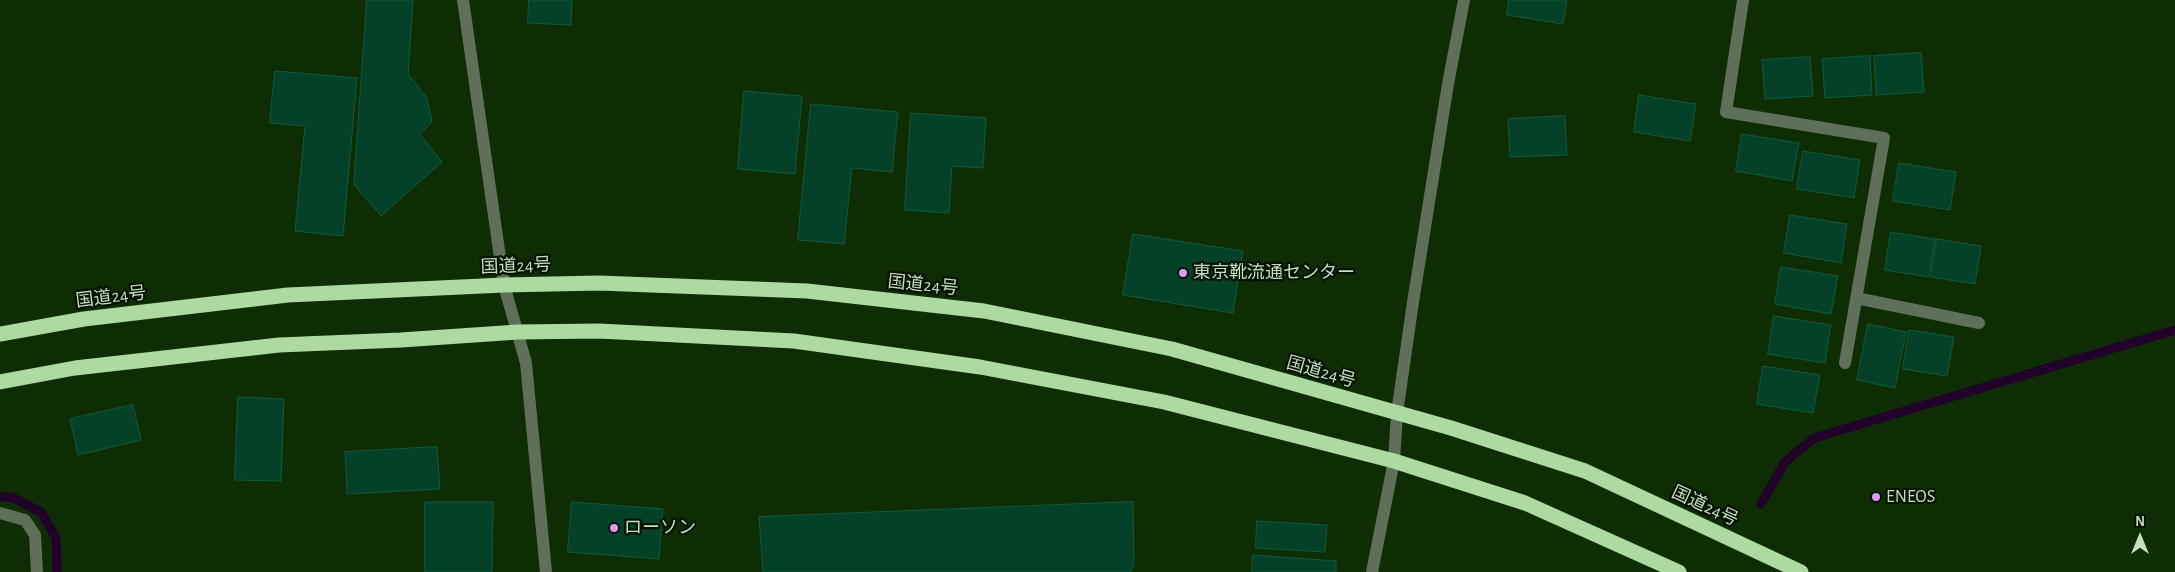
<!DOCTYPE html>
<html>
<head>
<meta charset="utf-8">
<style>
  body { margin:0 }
  #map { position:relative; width:2175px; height:572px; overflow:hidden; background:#0f2d05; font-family:"Alegreya Sans",sans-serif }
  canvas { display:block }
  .north { position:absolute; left:2115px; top:512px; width:50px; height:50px; -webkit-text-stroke:4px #041201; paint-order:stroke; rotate:0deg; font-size:14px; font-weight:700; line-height:20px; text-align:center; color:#c6ddc0 }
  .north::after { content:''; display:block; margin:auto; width:18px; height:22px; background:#c6ddc0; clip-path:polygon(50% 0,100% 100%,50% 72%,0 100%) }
</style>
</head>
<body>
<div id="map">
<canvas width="2175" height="572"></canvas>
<div class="north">N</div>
</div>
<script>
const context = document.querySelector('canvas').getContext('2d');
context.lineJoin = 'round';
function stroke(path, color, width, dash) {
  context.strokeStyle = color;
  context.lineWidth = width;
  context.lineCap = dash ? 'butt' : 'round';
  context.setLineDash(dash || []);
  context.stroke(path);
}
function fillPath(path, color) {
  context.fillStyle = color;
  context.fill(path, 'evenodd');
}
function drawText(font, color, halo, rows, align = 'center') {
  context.font = font + ' "Alegreya Sans","Noto Sans JP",sans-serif';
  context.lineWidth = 4.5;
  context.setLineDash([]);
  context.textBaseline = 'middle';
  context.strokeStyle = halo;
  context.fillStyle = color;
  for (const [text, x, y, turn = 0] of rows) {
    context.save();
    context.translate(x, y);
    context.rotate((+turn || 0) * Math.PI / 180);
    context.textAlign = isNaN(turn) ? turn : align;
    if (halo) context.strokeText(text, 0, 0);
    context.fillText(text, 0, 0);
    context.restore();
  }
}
stroke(new Path2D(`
  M0,497h12l29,15 15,26 1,34
  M1761,504l24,-42 29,-24 361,-108`), '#21002a', 9);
const building = new Path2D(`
  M367,0h46l-5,74 19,24 5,24 -12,12 22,28 -61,54 -27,-31z
  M529,0h43l-1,25 -43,-2z
  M1509,0h58l-4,24 -56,-9z
  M1921,53l3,39 -48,3 -2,-39z
  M1870,56l2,39 -47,3 -3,-39z
  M1810,57l3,39 -48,3 -3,-39z
  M275,71l82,7 -14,158 -48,-5 10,-105 -35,-3z
  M744,91l58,5 -7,78 -57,-5z
  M1639,95l57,9 -6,37 -56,-9z
  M811,104l87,8 -6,60 -40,-4 -8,76 -46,-4z
  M911,113l75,5 -3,50 -31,-2 -3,47 -44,-3z
  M1565,116l2,39 -57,2 -2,-38z
  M1742,134l57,9 -7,38 -56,-10z
  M1803,151l57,9 -6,38 -57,-9z
  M1899,163l57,9 -6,38 -57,-9z
  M1790,215l57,9 -6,39 -57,-10z
  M1891,232l44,7 -6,38 -44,-7z
  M1133,234l110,17 -10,62 -110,-18z
  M1937,239l44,7 -6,38 -44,-7z
  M1781,267l57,9 -7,38 -56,-10z
  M1774,316l57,9 -6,38 -57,-9z
  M1868,324l38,8 -11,56 -38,-8z
  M1909,330l45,7 -7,39 -44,-7z
  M1763,366l57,9 -7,38 -56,-9z
  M238,397l46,2 -3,82 -46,-1z
  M133,405l8,35 -63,15 -8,-36z
  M437,447l3,42 -93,5 -2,-42z
  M425,502h68l-1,70h-67z
  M572,502l91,7 -4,50 -91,-7z
  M1133,502l1,63 -4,7h-367l-4,-55z
  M1257,521l70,4 -2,27 -69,-4z
  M1253,555l83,6v11h-84z`);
fillPath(building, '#054128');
stroke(building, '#0c5c3a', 1);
stroke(new Path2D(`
  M463,0l41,285 22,78 20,209
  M1743,0l-17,112 158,26 -39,225
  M1856,298l123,25
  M0,513l25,7 10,15 2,37
  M1372,572l22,-111 3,-48 16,-111 35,-218 16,-84`), '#5e7059', 12);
stroke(new Path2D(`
  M0,334l84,-15 204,-24 216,-10 95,-2 208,8 177,20 188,38 279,79 134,43 216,101
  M0,382l75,-14 204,-23 122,-5 117,-8 81,-1 195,10 186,26 184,35 230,59 131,42 154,69`), '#addaa0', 15);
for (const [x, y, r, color] of [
  [1183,273,5,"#df98f2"],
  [1876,497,5,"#df98f2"],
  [614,528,5,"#df98f2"]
]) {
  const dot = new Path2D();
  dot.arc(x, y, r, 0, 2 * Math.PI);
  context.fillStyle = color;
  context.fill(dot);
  stroke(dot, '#041201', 2);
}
drawText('18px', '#c6ddc0', '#041201', [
  ["国道24号",516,266,-2],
  ["国道24号",923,285,6],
  ["国道24号",111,297,-7],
  ["国道24号",1321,372,16],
  ["国道24号",1705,506,25]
]);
drawText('18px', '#c6ddc0', '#041201', [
  ["東京靴流通センター",1193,273],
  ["ENEOS",1886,497],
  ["ローソン",624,528]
], 'left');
</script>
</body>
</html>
